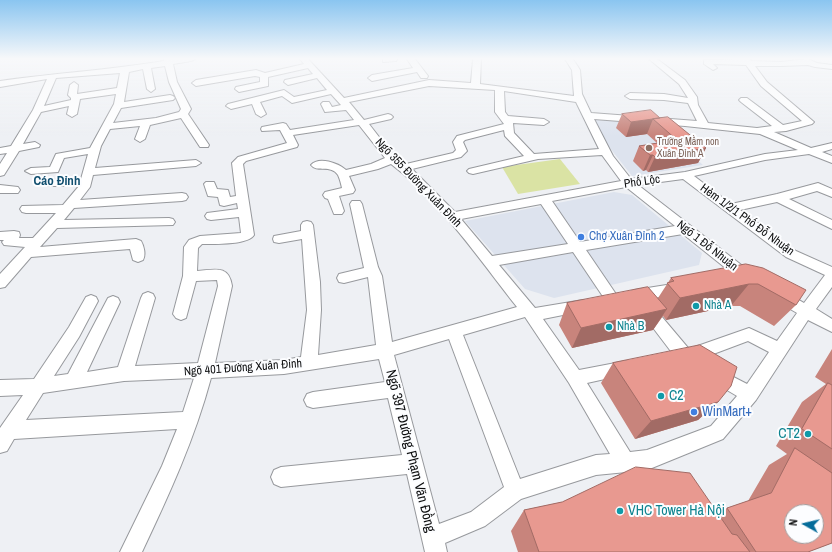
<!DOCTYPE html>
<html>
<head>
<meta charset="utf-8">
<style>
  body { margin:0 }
  #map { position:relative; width:832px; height:552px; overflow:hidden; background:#eef0f4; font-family:"Archivo Narrow",sans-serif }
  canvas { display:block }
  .north { position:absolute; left:784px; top:504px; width:40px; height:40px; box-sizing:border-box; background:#fcfdff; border:1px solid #9c9d9f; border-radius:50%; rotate:278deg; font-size:11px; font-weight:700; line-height:16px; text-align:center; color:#0c0d0e }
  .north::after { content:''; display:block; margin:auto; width:14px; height:18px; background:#056c9a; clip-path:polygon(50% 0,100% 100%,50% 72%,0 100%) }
</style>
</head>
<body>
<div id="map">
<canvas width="832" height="552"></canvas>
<div class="north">N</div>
</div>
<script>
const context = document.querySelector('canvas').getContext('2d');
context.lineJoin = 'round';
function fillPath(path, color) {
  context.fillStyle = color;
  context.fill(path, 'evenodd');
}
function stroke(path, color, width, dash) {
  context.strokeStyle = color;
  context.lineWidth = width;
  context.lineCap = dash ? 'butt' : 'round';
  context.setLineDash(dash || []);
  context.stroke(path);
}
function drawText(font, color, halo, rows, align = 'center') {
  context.font = font + ' "Archivo Narrow",sans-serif';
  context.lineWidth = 4;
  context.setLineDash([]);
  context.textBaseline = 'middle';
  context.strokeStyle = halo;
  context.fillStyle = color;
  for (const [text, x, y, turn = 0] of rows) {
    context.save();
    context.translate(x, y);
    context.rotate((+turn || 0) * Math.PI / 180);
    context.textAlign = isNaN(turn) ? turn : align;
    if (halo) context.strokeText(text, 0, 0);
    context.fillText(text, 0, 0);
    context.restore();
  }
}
fillPath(new Path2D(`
  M593,118l26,2 71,33 13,12 -71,11 -26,-33z
  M614,192l18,3 70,58 -3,12 -145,33 -29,-9 -60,-68z`), '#dde3ee');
fillPath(new Path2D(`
  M560,159l20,25 -62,10 -16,-27z`), '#dae3a4');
const minor = new Path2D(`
  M164,59h31l-4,2 -18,3 4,18 14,27 -3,5 21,31 -1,2h-8l-19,-29 -31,7 -5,14 -5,3 -5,-3 5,-13 -30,3 -9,17 -6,22 101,-8 5,3 -5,3 -103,9 -3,12 -10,13 102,-7 4,1 2,3 -2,3 -4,1 -108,7 -10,12 105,-2 4,1 2,3 -2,3 -116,3 -17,19 96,-8 5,2c3,5 5,14 2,19l-5,2 -5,-2 -3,-11 -99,8 -26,30 -5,1v-14l25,-27 -21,-2 -2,-3 2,-2h-4v-8l14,-1 5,1 1,3 -1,3h14l23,-25h-30l-4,-1 -2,-3 2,-3 41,-1 16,-19h-29l-4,-1 -2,-2 2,-2 4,-1 31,-1 7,-25 -24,4 -6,14 -27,2 -6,-3 6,-3 19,-1 6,-13 34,-6 24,-44 2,-10 -36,5 -3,15 -5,3 -5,-3 2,-8 -28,6 -18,32 12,-2 5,3 -1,2 -20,4 -15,24 -4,1v-12l7,-11 -7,1v-6l11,-2 22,-36 14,-31 -47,8v-6c55,-8 110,-11 164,-20zM165,66l4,16 12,27 -2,3 -23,6 -43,5 8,-15 52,-8 2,-2 -2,-2 -3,-1 -46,7 5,-30 14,-3 4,20 4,3 4,-3 -4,-21zM120,73l-3,15 -40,6 1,-9 -4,-3 -4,3 -2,10 3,3v2l-27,6 12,-28z
  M300,59h8l36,39 85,-18 42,3 2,-24h8l-1,25 94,12 -2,-26 -7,-11h8l7,11 2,24 9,19 106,8 -9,-18 -24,-3 -34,-1 -5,-3 5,-3 34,1 24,4 -9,-14 -30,-25h8l28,21 12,17 1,8 10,18 49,5 15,-2 -31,-24 -2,-2 2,-2h6l36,27 19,-4 -41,-35 -15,-21 -33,-1 4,4 -4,2 -9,-6v-4l46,-1 1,2 30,1 27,-3 9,4 15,2v4l-17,-2 -7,-2 -27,1h-26l12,16 47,40 -2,2 -26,7 -12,1 37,16 21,-5v6l-10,3 10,4v7l-23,-9 -44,6 -71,16 37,28 46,-10 41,-11 14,6v8l-15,-6 -28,8 43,21v9l-55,-27 -37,8 56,41 36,16v20l-16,22 16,10v13l-24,-12 -52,80 -33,39 -76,31 -51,5 -75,24 -36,27 -40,17 2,9h-22l-18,-78 -126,13 -7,-3 -3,-7 3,-7 7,-3 121,-12 -14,-57 -75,10 -6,-2 -3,-6 3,-6 6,-2 72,-10 -6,-23 -95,15 -73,4c-16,60 -42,117 -69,174h-22l42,-86 15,-37 -163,10 -7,12 -7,2v-25l23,-33 -23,1v-16l34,-1 35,-52 17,-30 5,-2 5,2 2,4 -19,36 -25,39 14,-2 40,-76 5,-2 5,2 2,4 -33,70 31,-5 23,-69 2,-4 5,-2 5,2 2,4 -20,68 63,-3 20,-77 -1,-6 -21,1 -10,37 -5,2 -5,-2 -3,-4 10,-38 1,-29 5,-7 11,-4 41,-3 -2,-16 -28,3 -4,-1 -2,-3 2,-3 31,-4 -1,-6 -13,3 -4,-1 -2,-8 -10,-1 -4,-12 2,-2h8l3,7 11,1 2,7 6,-1 -4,-33 6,-6 49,-14 -7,-13 -18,1 -1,-2 1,-2 21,-4 3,1 4,6 64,-10 -8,-10 -21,2 -4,-8 2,-2h6l3,5 9,-2 -10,-11 -39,9 -10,-7 -22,6 6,12 -5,3 -5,-3 -4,-10 -21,5 -5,-3 2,-2 56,-14 10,7 33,-7 -10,-12 -29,7 -4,-3 1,-2 28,-6 -5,-6 -40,9v9l-29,6 -4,-3 1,-2 24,-5v-5l-5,-1 -59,10 -4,-3 4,-3 60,-10 9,3 39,-9zM429,86l66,4v22l9,12 -47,12 -4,6 3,8 -3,3 -47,11 -13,-9 -24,-31 22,-5 2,-2 -2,-2 -3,-1 -24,6 -15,-18zM504,91l72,11 23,47 -65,5 -20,-21 -1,-10 31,2 5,-3 -5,-3 -36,-3 -3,-4zM594,119l91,7 75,8 38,16 -33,4 -80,18 -54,7 -18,-23zM359,125l26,33 -14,6 -25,6c-8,-7 -27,-14 -35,-5 6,8 20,-1 27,10 2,4 3,9 4,13l-17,4 -2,3 2,3 3,1 6,15h8l2,-3 -5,-15 14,-3 2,-3 -6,-14 29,-7 13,-5c49,37 88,95 126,143l-125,35 -10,-66 -4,-9 -16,-63 -2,-3h-8l-2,3 14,64 -25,6 -2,4 2,4 5,1 24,-6 8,68 -58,10 3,-45 -1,-28 -7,-57 -2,-3 -4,-1 -4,1 -2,3v6l-27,5 -1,3 1,3 5,1 23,-4 5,71 -6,47 -17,3 -69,3 17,-77c-3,-22 -18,-16 -35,-15l1,-23 4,-4c12,0 46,1 52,-9l-11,-71 3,-3 51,-14 1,-2 -5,-10zM504,130l1,6 19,20 -55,13 -2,2 2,2 4,1 65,-15 64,-4 19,26 -166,31 -43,-43 49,-12 6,-6 -4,-9 2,-2zM683,179l103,78 39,18 -21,28c-9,-5 -21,-15 -31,-12l-2,4 2,4 24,14 -20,28 -28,-13 -60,21 -38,-45 -5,-2 -5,2 -2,4 2,4 38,50c7,4 12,7 20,4l2,-5 -1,-2 48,-18 21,11 -22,32 -31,-16 -6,2 -2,5 2,5 27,16 -26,30 -64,24 -17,2 -43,-69 45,-10 2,-5 -2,-5 -6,-2 -47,9 -36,-51 45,-9 2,-4 -2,-4 -5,-2 -48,8 -36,-43 74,-13 35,52 5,2 5,-2 2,-4 -34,-50 97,-16 60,48 5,1 5,-1 2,-4 -2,-4 -115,-89zM626,187l49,39 -95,16 -28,-41zM541,204l27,40 -76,12 -31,-37zM525,317l44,66 41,71 -14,1 -76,24 -57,-144zM449,339l55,148 -33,25 -32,12 -45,-169zM194,378l-11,34 -157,8 17,-27 81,-12z
  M383,59h14l-1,2 -13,1z
  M407,59h8l13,17 -1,2h-6l-4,-6 -45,9 -4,-3 4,-3 41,-7z
  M0,185l18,2 2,3 -2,3h-18z
  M679,283l5,1 2,4 -2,4 -49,10 -5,-2 -2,-4 2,-4 5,-2z`);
stroke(minor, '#97999d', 2);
fillPath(minor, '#fff');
fillPath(new Path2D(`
  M622,114l38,4 46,30 -8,15 -50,9 -2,-2 -3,1 -10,-10 6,-15 18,-3 -10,-9 -21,3 -10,-9z
  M746,264l50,41 -22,21 -34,-20h-9l-65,14 -3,-4 -10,14 -81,18 -13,-23 8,-22 91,-5 13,-20z
  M832,349v194l-24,9h-290l-7,-21 13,-21 38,-8 156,11 9,-5 21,-7 21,-36 18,-11 -11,-8 26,-44 24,-18 -11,-7z
  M613,363l105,39 -20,18 -63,19 -34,-56z`), '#c8847c');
fillPath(new Path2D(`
  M653,119l-6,15 -21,3 5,-15z
  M706,148l-8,15 -50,9 7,-15z
  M650,155h3l-7,15 -3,1z
  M749,284l-18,22 -65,14 14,-22z
  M667,309l-14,21 -81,18 9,-20z
  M718,402l-20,18 -63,19 16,-18z`), '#a26b65');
const building = new Path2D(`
  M651,110l9,8 -29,4 -9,-8z
  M668,117l38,31 -51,9 -2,-2h-3l-11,-9 38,-6 -24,-21z
  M746,264l17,4 43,22 -10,15 -38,-21h-9l-69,14 -13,-15 7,-2 -3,-3z
  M648,287l19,22 -86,19 -14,-25z
  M700,345l37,22 -6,19 -13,16 -67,19 -38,-58z
  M828,383l4,2v64l-30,-20z
  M795,448l37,25v70l-24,9h-52l-29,-44 44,-15zM792,512h24v24h-24z
  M636,467l54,6 42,61 5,1 13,17h-211l-15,-42 38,-8z`);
fillPath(building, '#e89990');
stroke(building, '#a26b65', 1);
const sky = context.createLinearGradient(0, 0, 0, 136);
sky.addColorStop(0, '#8ac5f0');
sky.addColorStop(0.43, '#f7f8fa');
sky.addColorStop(1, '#f7f8fa00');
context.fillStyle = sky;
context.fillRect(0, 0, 832, 136);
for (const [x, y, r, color] of [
  [649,148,4,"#8d6e63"],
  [581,237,4,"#3f7fe0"],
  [696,306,4,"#0f9aa8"],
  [609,327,4,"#0f9aa8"],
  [661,396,4,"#0f9aa8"],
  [694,412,4,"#3f7fe0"],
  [808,434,4,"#0f9aa8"],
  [620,511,4,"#0f9aa8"]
]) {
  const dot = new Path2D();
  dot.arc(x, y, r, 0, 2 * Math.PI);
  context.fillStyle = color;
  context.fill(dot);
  stroke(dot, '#fcfdff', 1.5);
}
drawText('10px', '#785e54', '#fcfdff', [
  ["Trường Mầm non",657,142],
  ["Xuân Đỉnh A",657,154]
], 'left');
drawText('12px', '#0c0d0e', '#fcfdff', [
  ["Phố Lộc",642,182,-8],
  ["Ngõ 355 Đường Xuân Đỉnh",418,183,46],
  ["Hẻm 1/2/1 Phố Đỗ Nhuận",747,220,36],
  ["Ngõ 1 Đỗ Nhuận",707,246,38],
  ["Ngõ 401 Đường Xuân Đỉnh",243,368,-4]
]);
drawText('12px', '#366cbe', '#fcfdff', [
  ["Chợ Xuân Đỉnh 2",589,237]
], 'left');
drawText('12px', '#0d838f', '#fcfdff', [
  ["Nhà A",704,306],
  ["Nhà B",617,327]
], 'left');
drawText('bold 13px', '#114f6f', '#fcfdff', [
  ["Cáo Đỉnh",57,182]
]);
drawText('14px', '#0d838f', '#fcfdff', [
  ["C2",669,396],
  ["CT2",800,434,"right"],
  ["VHC Tower Hà Nội",628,511]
], 'left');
drawText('14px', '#366cbe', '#fcfdff', [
  ["WinMart+",702,412]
], 'left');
drawText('14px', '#0c0d0e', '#fcfdff', [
  ["Ngõ 397 Đường Phạm Văn Đồng",410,451,76]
]);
</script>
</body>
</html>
